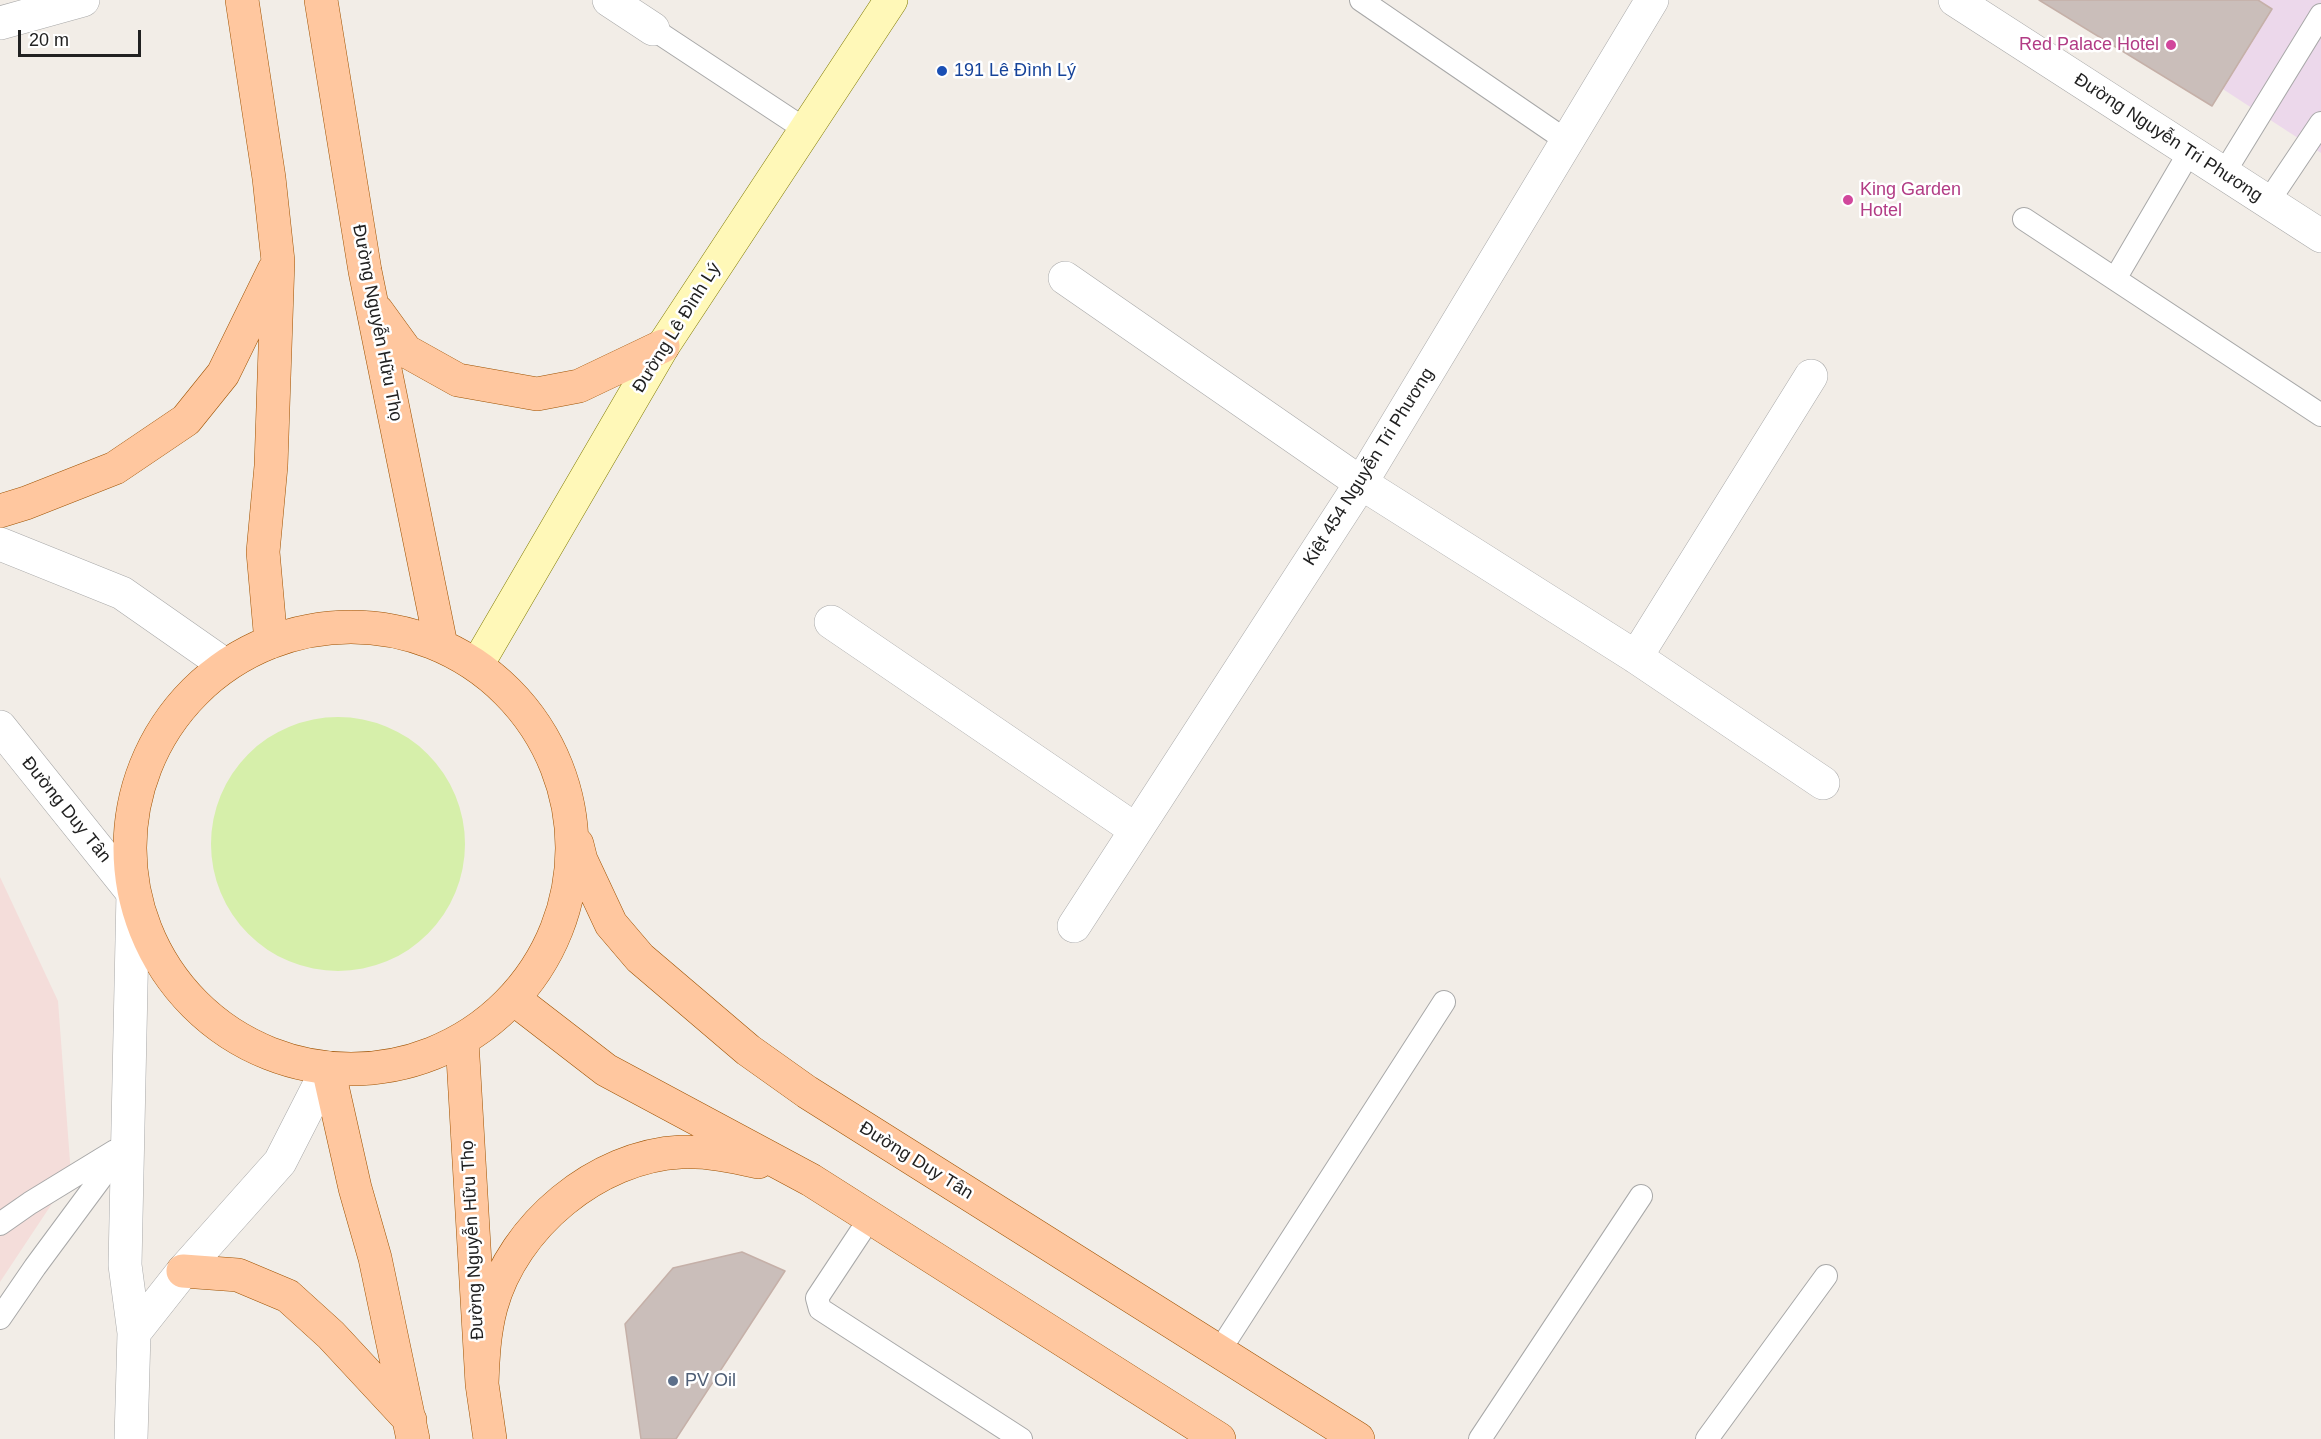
<!DOCTYPE html>
<html>
<head>
<meta charset="utf-8">
<style>
  body { margin:0 }
  #map { position:relative; width:2321px; height:1439px; overflow:hidden; background:#f2ede7; font-family:Helvetica,sans-serif }
  canvas { display:block }
  .scale { position:absolute; left:18px; top:30px; width:123px; height:27px; box-sizing:border-box; border:3px solid #212121; border-top:0; padding-left:8px; font-size:18px; line-height:21px; white-space:nowrap; color:#212121; -webkit-text-stroke:4px #fff; paint-order:stroke }
</style>
</head>
<body>
<div id="map">
<canvas width="2321" height="1439"></canvas>
<div class="scale">20 m</div>
</div>
<script>
const context = document.querySelector('canvas').getContext('2d');
context.lineJoin = 'round';
function fillPath(path, color) {
  context.fillStyle = color;
  context.fill(path, 'evenodd');
}
function stroke(path, color, width, dash) {
  context.strokeStyle = color;
  context.lineWidth = width;
  context.lineCap = dash ? 'butt' : 'round';
  context.setLineDash(dash || []);
  context.stroke(path);
}
function drawText(font, color, halo, rows, align = 'center') {
  context.font = font + ' Helvetica,sans-serif';
  context.lineWidth = 5;
  context.setLineDash([]);
  context.textBaseline = 'middle';
  context.strokeStyle = halo;
  context.fillStyle = color;
  for (const [text, x, y, turn = 0] of rows) {
    context.save();
    context.translate(x, y);
    context.rotate((+turn || 0) * Math.PI / 180);
    context.textAlign = isNaN(turn) ? turn : align;
    if (halo) context.strokeText(text, 0, 0);
    context.fillText(text, 0, 0);
    context.restore();
  }
}
fillPath(new Path2D(`
  M2086,0h235v153z`), '#ecd8eb');
fillPath(new Path2D(`
  M0,877l58,124 13,174 -71,107z`), '#f4ddda');
fillPath(new Path2D(`
  M211 844a127 127 0 1 1 254 0a127 127 0 1 1-254 0Z`), '#d6efaa');
const building = new Path2D(`
  M2039,0h219l14,9 -60,97z
  M742,1252l43,19 -109,168h-35l-16,-115 48,-56z`);
fillPath(building, '#cabeba');
stroke(building, '#c5b0a8', 1.5);
const service = new Path2D(`
  M1361,0l206,141
  M653,29l153,101
  M2224,173l97,-158
  M2268,202l53,-79
  M2024,219l297,196
  M2115,279l75,-128
  M870,1218l-53,80 3,11 201,130
  M0,1224l30,-21 85,-52
  M0,1318l35,-51 91,-123
  M1218,1353l226,-351
  M1480,1439l161,-243
  M1707,1439l119,-163`);
const minor = new Path2D(`
  M609,0l44,29
  M0,23l83,-23
  M1065,278l296,205 275,174 187,126
  M831,622l305,208
  M1636,657l175,-281
  M1074,926l287,-443 291,-483
  M134,1333l49,-62 97,-109 48,-94
  M131,1439l3,-106 -9,-68 8,-372`);
const tertiary = new Path2D(`
  M1955,0l366,236
  M0,544l122,49 103,72
  M0,727l133,166`);
const secondary = new Path2D(`
  M477,665l186,-319 228,-346`);
const primary = new Path2D(`
  M242,0l27,178 9,83 -7,205 -8,86 8,90
  M321,0l44,271 76,374
  M377,311l29,40 52,29 79,14 42,-8 84,-40
  M0,511l26,-8 89,-35 71,-48 37,-46 51,-104
  M130 848a221 221 0 1 1 442 0a221 221 0 1 1-442 0Z
  M577,844l4,16 30,64 29,34 108,92 59,42 551,347
  M514,999l92,71 205,110 408,259
  M462,1040l20,344 8,55
  M328,1068l27,120 20,70 38,181
  M183,1271l55,4 50,21 43,39 79,85
  M482,1384c1,-26 2,-51 9,-77 22,-81 106,-151 190,-155 27,-1 51,4 77,10`);
stroke(service, '#a8a8a8', 24);
stroke(minor, '#a8a8a8', 34);
stroke(tertiary, '#a8a8a8', 34);
stroke(secondary, '#807b00', 34);
stroke(primary, '#9e5200', 34);
stroke(service, '#fff', 22);
stroke(minor, '#fff', 33);
stroke(tertiary, '#fff', 33);
stroke(secondary, '#fff8b8', 33);
stroke(primary, '#ffc79f', 33);
for (const [x, y, r, color] of [
  [2171,45,6,"#d1479c"],
  [942,71,6,"#1a4fb4"],
  [1848,200,6,"#d1479c"],
  [673,1381,6,"#5c6f8a"]
]) {
  const dot = new Path2D();
  dot.arc(x, y, r, 0, 2 * Math.PI);
  context.fillStyle = color;
  context.fill(dot);
  stroke(dot, '#fff', 2);
}
drawText('18px', '#b23c85', '#fff', [
  ["Red Palace Hotel",2159,45],
  ["King Garden",1860,190,"left"],
  ["Hotel",1860,211,"left"]
], 'right');
drawText('18px', '#164399', '#fff', [
  ["191 Lê Đình Lý",954,71]
], 'left');
drawText('18px', '#212121', '#fff', [
  ["Đường Nguyễn Tri Phương",2168,138,33],
  ["Đường Nguyễn Hữu Thọ",377,323,79],
  ["Đường Lê Đình Lý",677,328,-58],
  ["Kiệt 454 Nguyễn Tri Phương",1369,467,-58],
  ["Đường Duy Tân",66,810,51],
  ["Đường Duy Tân",916,1161,32],
  ["Đường Nguyễn Hữu Thọ",473,1240,-93]
]);
drawText('18px', '#4e5e75', '#fff', [
  ["PV Oil",685,1381]
], 'left');
</script>
</body>
</html>
